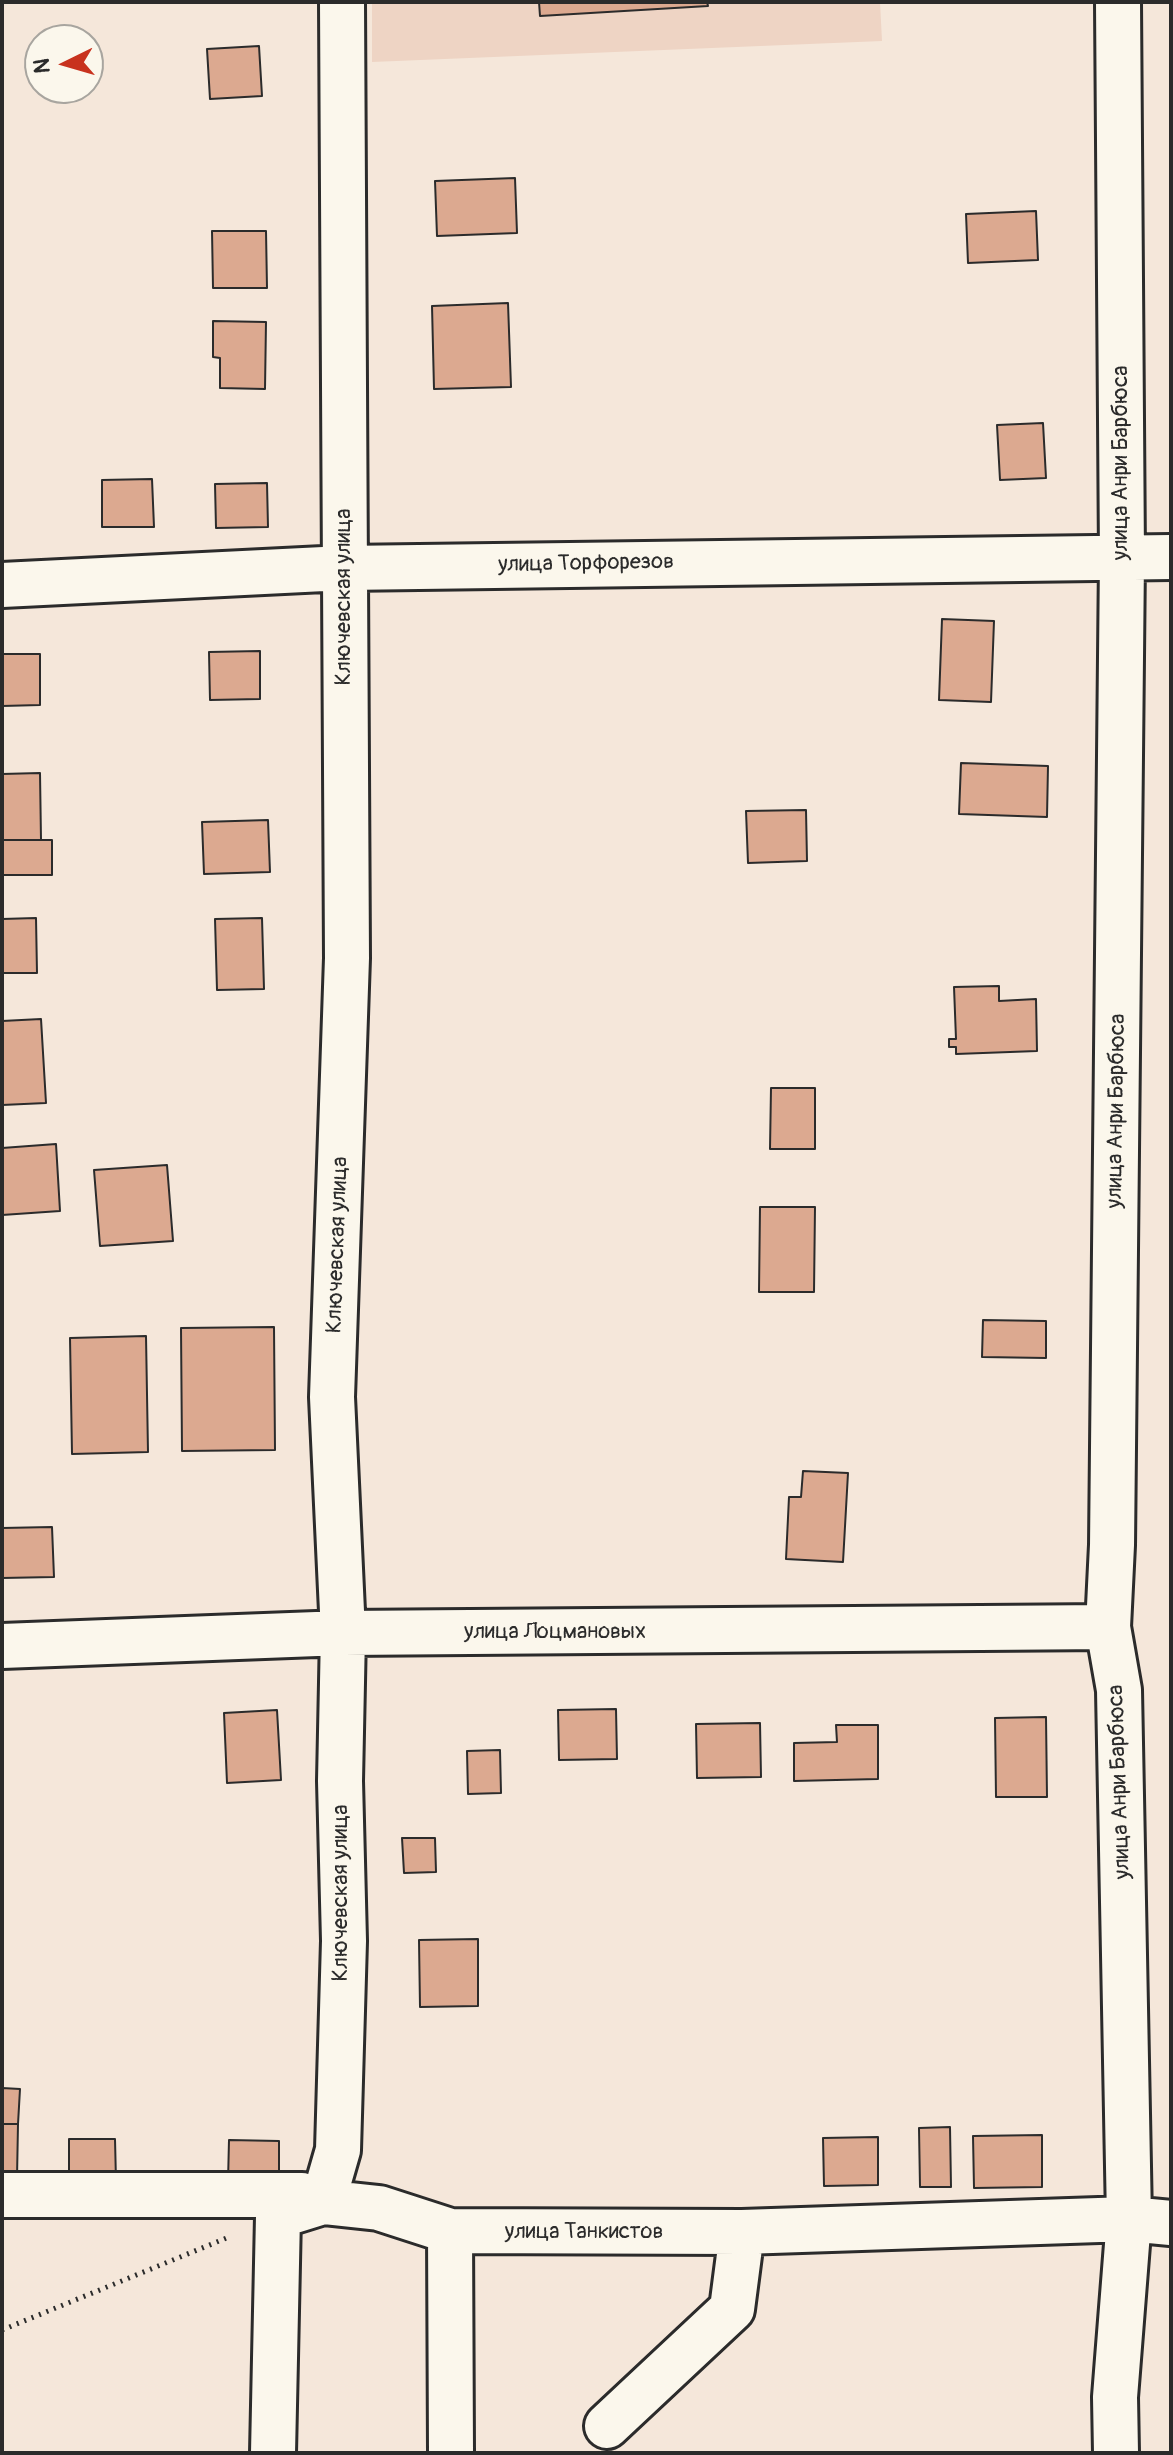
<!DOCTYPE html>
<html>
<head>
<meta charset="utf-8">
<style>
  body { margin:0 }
  #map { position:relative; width:1173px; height:2455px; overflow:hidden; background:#f5e7da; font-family:Pangolin,sans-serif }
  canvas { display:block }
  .frame { position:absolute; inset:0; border:4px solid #2b2b2b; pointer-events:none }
  .north { position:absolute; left:24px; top:24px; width:80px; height:80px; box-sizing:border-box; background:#fbf7ec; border:2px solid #a8a59f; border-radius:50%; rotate:265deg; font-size:22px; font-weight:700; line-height:32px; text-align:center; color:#2b2b2b }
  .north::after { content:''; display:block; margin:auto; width:28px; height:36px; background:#c8321e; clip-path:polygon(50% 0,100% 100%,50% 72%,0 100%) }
</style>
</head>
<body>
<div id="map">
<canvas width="1173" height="2455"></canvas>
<div class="frame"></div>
<div class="north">N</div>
</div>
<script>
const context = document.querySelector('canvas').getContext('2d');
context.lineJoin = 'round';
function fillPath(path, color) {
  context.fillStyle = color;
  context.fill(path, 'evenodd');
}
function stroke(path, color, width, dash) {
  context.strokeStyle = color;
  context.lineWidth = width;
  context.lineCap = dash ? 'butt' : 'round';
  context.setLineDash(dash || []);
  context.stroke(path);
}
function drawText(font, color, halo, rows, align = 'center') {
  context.font = font + ' Pangolin,sans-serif';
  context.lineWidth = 6;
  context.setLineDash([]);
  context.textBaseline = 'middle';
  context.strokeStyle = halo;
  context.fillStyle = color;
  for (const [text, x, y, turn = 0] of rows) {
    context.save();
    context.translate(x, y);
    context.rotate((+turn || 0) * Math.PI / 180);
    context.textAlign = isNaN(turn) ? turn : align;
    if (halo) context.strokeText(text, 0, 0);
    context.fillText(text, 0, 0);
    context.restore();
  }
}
fillPath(new Path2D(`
  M372,2h508l2,39 -510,21z`), '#eed4c4');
const building = new Path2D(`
  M539,2h168l1,4 -168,10z
  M259,46l3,50 -52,3 -3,-50z
  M515,178l2,55 -80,3 -2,-55z
  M1036,211l2,49 -70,3 -2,-49z
  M212,231h54l1,57h-54z
  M508,303l3,84 -77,2 -2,-83z
  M213,321l53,1 -1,67 -45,-1v-30l-7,-1z
  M1043,423l3,55 -46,2 -3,-55z
  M152,479l2,48h-52v-47z
  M267,483l1,44 -52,1 -1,-44z
  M942,619l52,2 -3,81 -52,-2z
  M260,651v48l-50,1 -1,-48z
  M2,654h38v51l-38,1z
  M961,763l87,3 -1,51 -88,-3z
  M40,773l1,67h-39v-66z
  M806,810l1,51 -59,2 -2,-52z
  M268,820l2,52 -66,2 -2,-52z
  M2,840h50v35h-50z
  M36,918l1,55h-35v-54z
  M262,918l2,71 -47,1 -2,-71z
  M999,986v15l37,-2 1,52 -81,3v-7h-7v-8h7l-2,-52z
  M41,1019l5,84 -44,2v-84z
  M771,1088h44v61h-45z
  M56,1144l4,67 -58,4v-67z
  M167,1165l6,76 -73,5 -6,-76z
  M760,1207h55l-1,85h-55z
  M983,1320l63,1v37l-64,-1z
  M274,1327l1,123 -93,1 -1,-123z
  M146,1336l2,116 -76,2 -2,-116z
  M803,1471l45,2 -5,89 -57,-3 3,-62h12z
  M52,1527l2,50 -52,1v-50z
  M616,1709l1,50 -58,1 -1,-50z
  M277,1710l4,70 -54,3 -3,-70z
  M1046,1717l1,80h-51l-1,-79z
  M760,1723l1,54 -64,1 -1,-54z
  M836,1725h42v54l-84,2v-38l43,-1z
  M500,1750l1,43 -33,1 -1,-43z
  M402,1838h33l1,34 -32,1z
  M478,1939v67l-58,1 -1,-67z
  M2,2088l18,1 -2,35h-16z
  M2,2124h16l-1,54 -15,-1z
  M950,2127l1,60h-31l-1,-59z
  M1042,2135v52l-68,1 -1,-52z
  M878,2137v48l-54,1 -1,-48z
  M69,2139h46l1,42h-47z
  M229,2140l50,1v42l-51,-1z`);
fillPath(building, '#dca990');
stroke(building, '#2b2b2b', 2);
const minor = new Path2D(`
  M2,585l342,-17 827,-11
  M2,1646l341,-13 765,-6
  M2,2195h300l21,7 56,6 71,23 292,1 387,-13 42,4
  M450,2231l1,222
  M607,2426l125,-117 10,-77
  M273,2453l5,-237 45,-14 15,-52 6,-209 -4,-160 3,-148 -11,-236 15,-439 -5,-956
  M1116,2453l-1,-56 14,-178 -10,-529 -11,-63 4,-82 10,-987 -4,-556`);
stroke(minor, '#2b2b2b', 50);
stroke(new Path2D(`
  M2,2330l227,-93`), '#2b2b2b', 5, [2, 6]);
stroke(minor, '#fbf7ec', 44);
drawText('22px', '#2b2b2b', '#fbf7ec', [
  ["улица Анри Барбюса",1121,463,-90],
  ["улица Торфорезов",586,564,-1],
  ["Ключевская улица",344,597,-90],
  ["улица Анри Барбюса",1117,1111,-89],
  ["Ключевская улица",338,1245,-88],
  ["улица Лоцмановых",555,1632],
  ["улица Анри Барбюса",1120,1782,-92],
  ["Ключевская улица",341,1893,-90],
  ["улица Танкистов",584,2232]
]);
</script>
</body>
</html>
